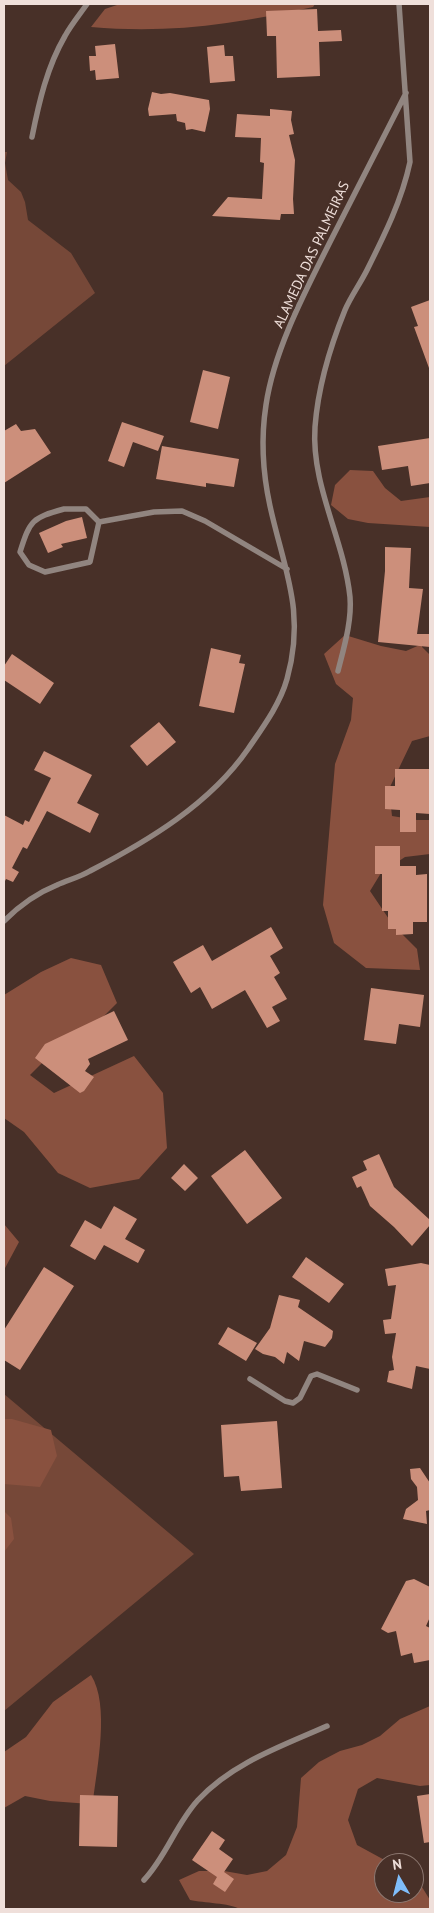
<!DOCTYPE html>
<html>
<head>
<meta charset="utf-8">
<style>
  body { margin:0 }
  #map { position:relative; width:434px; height:1913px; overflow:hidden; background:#483028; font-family:"PT Sans",sans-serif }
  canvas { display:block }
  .frame { position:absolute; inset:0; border:5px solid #efdfda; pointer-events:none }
  .north { position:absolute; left:374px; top:1853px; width:50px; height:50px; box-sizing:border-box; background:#483028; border:1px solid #8b766f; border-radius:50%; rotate:352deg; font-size:14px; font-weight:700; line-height:20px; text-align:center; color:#efdfda }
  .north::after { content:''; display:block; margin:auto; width:18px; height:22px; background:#7fbdfa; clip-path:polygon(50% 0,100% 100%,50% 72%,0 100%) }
</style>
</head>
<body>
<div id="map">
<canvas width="434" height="1913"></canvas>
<div class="frame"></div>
<div class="north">N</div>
</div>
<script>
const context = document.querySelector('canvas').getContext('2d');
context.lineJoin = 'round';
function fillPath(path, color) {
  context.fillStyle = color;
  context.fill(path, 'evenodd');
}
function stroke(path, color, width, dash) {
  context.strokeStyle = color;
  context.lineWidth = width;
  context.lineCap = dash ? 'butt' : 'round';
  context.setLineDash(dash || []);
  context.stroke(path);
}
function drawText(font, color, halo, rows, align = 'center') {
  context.font = font + ' "PT Sans",sans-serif';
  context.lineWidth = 5;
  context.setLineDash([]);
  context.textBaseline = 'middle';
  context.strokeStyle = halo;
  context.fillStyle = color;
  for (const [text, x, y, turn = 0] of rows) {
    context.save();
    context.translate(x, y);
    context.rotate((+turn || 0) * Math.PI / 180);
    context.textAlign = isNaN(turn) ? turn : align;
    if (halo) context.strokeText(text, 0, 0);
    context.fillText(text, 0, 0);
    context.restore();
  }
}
fillPath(new Path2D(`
  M4,152h3l-2,11 3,17 13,12 4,10 3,18 43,33 24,40 -91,73z
  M4,1394l190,160 -190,157z`), '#764838');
fillPath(new Path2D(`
  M120,4h195l-2,3c-76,17 -144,27 -222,20l14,-18z
  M350,470l23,1 12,17 16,13 29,-4v30l-62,-4 -20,-4 -17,-14 4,-20z
  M345,635l36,11 25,5 16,-7v3l8,8v81l-18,5 -23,48 3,27 25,4h13v34l-25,3 -24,16 -11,18 23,34 24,24 3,21 -54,-2 -32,-25 -11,-38 12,-141 16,-44 2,-22 -17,-14 -12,-30z
  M71,958l30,7 16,38 -21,21 -45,30 -21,21 24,18 80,-37 29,37 4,55 -28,31 -49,9 -32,-15 -34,-41 -20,-14v-123l37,-23z
  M4,1224l15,18 -15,28z
  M4,1419h8l39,11 6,26 -17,31 -36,-3z
  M4,1511l7,7 3,21 -10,13z
  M91,1675c19,30 6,92 2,126l-3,3 -40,-3 -25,-5 -21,12v-56l22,-15 27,-35z
  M430,1706v79l-10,1 -43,-8 -19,11 -10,31 9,25 33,18h-6v30h30v-16l3,2 13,21v9h-190c-11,-6 -36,-6 -50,-9l-11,-20 20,-9h25l23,4 20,-4 19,-16 11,-28 4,-49 18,-16 21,-11 22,-6 18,-9 20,-17z`), '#89513f');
fillPath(new Path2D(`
  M317,9l1,22 23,-1 1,11 -23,1 1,34 -43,2 -1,-42h-9l-1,-25z
  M115,44l4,34 -23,2 -1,-10 -5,1 -1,-15h7l-1,-10z
  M224,45l1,11h8l2,25 -25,2 -3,-36z
  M152,92l9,2 9,-1 39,7 1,9 -5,23 -13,-3 -6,1 -1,-7 -8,-2 -1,-7 -27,2 -1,-7z
  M270,109l22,2 -1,9 3,14 -5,1 6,25 -2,39 1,15h-13l-1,6 -68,-4 16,-19 34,2 2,-36 -4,-1 1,-24 -26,-1 2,-23 33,2z
  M430,300v68h-1l-15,-41 4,-1 -7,-19z
  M203,370l27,7 -12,52 -28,-7z
  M122,422l42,14 -6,15 -25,-9 -9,25 -16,-6z
  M16,424l5,7 14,-2 16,24 -47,30v-52z
  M430,438v45l-19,3 -3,-20 -26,4 -4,-24z
  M162,446l77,13 -5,28 -28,-4v4l-50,-8z
  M82,517l5,21 -26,6 2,3 -15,6 -9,-20 27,-12z
  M385,547l26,1 -2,40 14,1 -6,45h13v13l-52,-5 7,-71z
  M211,648l30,7 -2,8 6,1 -11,49 -35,-7z
  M12,654l42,29 -14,21 -36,-24v-14z
  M159,722l17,20 -29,24 -17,-20z
  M44,751l48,24 -15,28 22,11 -9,19 -43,-22 -20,38 -4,-2 -11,21 7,4 -6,10 -7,-3 -2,4v-68l19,10 2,-5 4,2 22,-44 -17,-8z
  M395,769h34l1,45 -14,-1v19h-16v-22l-15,-1v-23h10z
  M375,846h25v20h16v9l11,-1v48h-14v12l-17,1v-6h-8v-18h-6v-37h-7z
  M271,927l12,21 -13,8 10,17 -6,4 13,22 -15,8 8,14 -13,7 -22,-38 -33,19 -12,-22 -9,6 -18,-31 30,-17 9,16z
  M371,988l53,7 -4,32 -21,-3 -3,20 -32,-4z
  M114,1011l14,29 -40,19 2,5 -5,7 9,6 -10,14 -4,2 -45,-35 10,-14z
  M245,1150l37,48 -35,26 -36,-48z
  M379,1154l15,33 36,33v5l-18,21 -18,-19 -24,-21 -9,-20 -4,2 -5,-11 15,-7 -4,-9z
  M184,1164l14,14 -13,13 -14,-13z
  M114,1206l23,13 -12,20 20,11 -7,13 -34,-18 -9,15 -25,-14 15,-26 16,9z
  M306,1257l38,27 -15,19 -37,-26z
  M421,1263l9,2v104l-14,-3 -4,23 -25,-7 2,-11 5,-1 -2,-13 4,-24 -11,1 -2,-14 8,-1 5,-34 -8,1 -3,-17z
  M44,1267l30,19 -54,84 -16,-10v-30z
  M279,1295l21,5 -2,7 35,24 -1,7 -7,9 -21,-6 -5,20 -12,-9 -3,12 -9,-7 -12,-3 -8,-5 15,-21z
  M228,1327l29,16 -11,18 -28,-17z
  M277,1421l5,67 -41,3 -2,-15 -15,1 -3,-52z
  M420,1468l10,15v27l-4,1 1,13 -24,-5 3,-10 12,-9 -1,-13 -6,-8 -1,-10z
  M414,1579l16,8v30l-4,9 4,2v32l-16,3 -2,-10 -11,3 -5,-25 -8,2 -7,-4 25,-48z
  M430,1794v48l-6,1 -7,-47z
  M80,1795l38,1 -1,51 -38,-1z
  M212,1831l13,9 -6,9 14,10 -9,13 10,7 -9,13 -12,-8 4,-7 -25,-17z`), '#cc8f7b');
stroke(new Path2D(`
  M32,137c7,-35 15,-70 33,-101 6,-11 15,-22 22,-32
  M64,509h22l13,13 -9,40 -45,10 -16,-7 -9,-13c10,-32 12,-34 44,-43z
  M99,522l55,-10 28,-1 23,10 82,48
  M338,671c6,-24 14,-50 12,-74 -6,-58 -39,-111 -35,-170 3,-40 15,-80 30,-117 6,-14 15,-26 22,-40 17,-34 35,-70 43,-108l-11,-158
  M4,921c15,-15 33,-28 53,-36 11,-5 23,-8 33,-14 58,-30 120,-67 158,-122 15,-22 32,-45 39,-70 19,-68 -3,-109 -17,-173 -7,-32 -9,-69 -4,-101 8,-55 39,-113 64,-163 25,-50 51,-99 76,-149
  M250,1379l35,22 8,2 7,-5 11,-22 6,-2 40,16
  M144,1880c22,-23 32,-56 54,-80 34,-37 84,-54 129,-74`), '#918580', 5.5);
drawText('14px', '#efdfda', '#483028', [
  ["ALAMEDA DAS PALMEIRAS",312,255,-65]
]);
</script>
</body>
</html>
